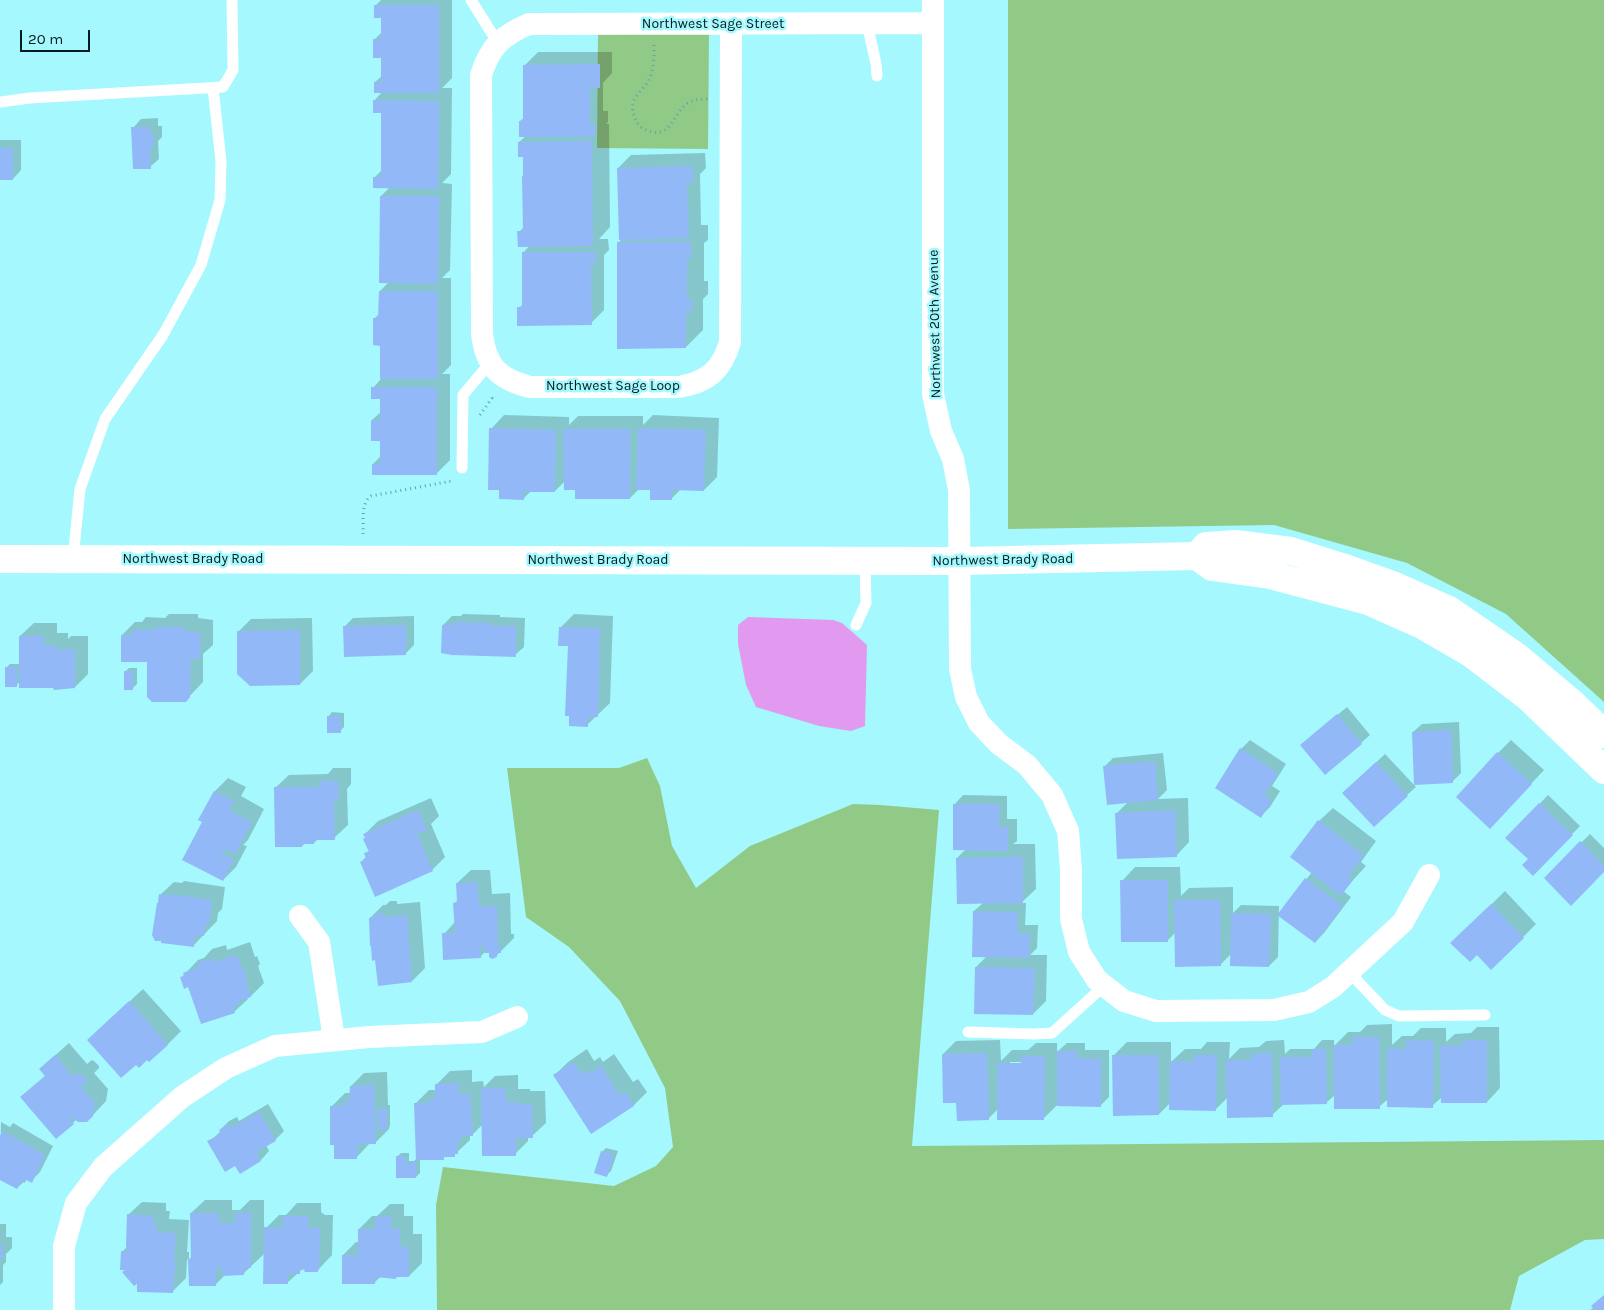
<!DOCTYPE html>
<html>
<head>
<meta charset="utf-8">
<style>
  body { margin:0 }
  #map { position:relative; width:1604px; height:1310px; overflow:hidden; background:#a5f8fd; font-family:Karla,sans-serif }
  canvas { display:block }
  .scale { position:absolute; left:20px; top:30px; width:70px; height:22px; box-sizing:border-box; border:2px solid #051d1f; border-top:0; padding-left:6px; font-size:15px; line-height:18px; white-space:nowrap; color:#051d1f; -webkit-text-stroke:4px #a5f8fd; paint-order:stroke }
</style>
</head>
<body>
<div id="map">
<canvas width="1604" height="1310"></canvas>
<div class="scale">20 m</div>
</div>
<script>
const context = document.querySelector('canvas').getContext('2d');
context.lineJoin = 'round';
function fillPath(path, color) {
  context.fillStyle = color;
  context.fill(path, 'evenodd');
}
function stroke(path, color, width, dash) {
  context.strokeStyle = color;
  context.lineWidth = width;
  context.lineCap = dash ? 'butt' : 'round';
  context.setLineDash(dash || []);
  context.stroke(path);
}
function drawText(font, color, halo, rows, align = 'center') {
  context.font = font + ' Karla,sans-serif';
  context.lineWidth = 5;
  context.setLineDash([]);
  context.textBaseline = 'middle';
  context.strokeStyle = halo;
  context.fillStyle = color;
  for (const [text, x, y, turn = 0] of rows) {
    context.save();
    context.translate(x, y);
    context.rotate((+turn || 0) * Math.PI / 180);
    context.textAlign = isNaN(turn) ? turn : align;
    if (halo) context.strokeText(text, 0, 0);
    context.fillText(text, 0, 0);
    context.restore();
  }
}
fillPath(new Path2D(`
  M1008,0h596v702l-98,-88 -99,-51 -133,-38 -266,4z
  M598,32l111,1 -1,116 -111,-1z
  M647,758l13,28 12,60 24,42 54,-42 103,-42 27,1 59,5 -27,336 692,-6v99l-19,1 -66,36 -9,34h-1073l-1,-105 7,-38 171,19 42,-20 17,-19 -8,-59 -45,-87 -51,-54 -43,-30 -19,-149h112z`), '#91ca87');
fillPath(new Path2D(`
  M748,617l85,3 9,3 25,22 -2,81 -14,5 -32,-5 -63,-19 -10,-22 -8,-41v-19z`), '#e29af0');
fillPath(new Path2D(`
  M381,0h71v78l-10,10h10l-1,86 -9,9 10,1 -2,86 -8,8h9v87l-9,9h8v86l-13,13 -64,-9 8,-8v-17l-9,-19 9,-8v-15l-8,-9 8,-9v-34l-7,-26 6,-6v-22l9,-9 -8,-86 9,-9 -16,-9 8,-8v-59l-8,-10 8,-9 -7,-10 7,-6v-19l-8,-17 8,-8v-16l-7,-10z
  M538,52h74v21l-9,10v28h5v11l-2,2h3l1,103 -11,12h9l1,11 -5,5v55l-13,13 -72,-15 5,-5 -1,-50 7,-8 -11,-13 5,-5 1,-71 -6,-14 7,-6 -6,-15 5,-4v-52z
  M158,118v8h4v11l-4,4 1,18 -9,8 -17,-39 8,-9z
  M0,140h21v30l-8,9h-13z
  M705,153l1,15 -6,6 1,51h7v15l-4,3v38h4v13l-5,5v31l-17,17 -68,-104 4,-4 -4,-71 13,-13z
  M504,415l65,2v8l9,-9h65v9l10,-10 66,3 -2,59 -13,13 -23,-1 -10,10 -20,-10h-12l-9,9 -54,-9 -11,-8 -10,10h-24l-8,8 -32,-70z
  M169,614h29v4l15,2v25l-10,9v28l-18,19 -37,-40 -26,-26 13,-13h7l4,-5 19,1z
  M463,614l37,1v2l25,1 -1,29 -9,8 -72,-30 9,-9h9z
  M574,614l39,2 -3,87 -23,22 -18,-80 -9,-17z
  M414,616v29l-8,8 -62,-26 9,-9z
  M312,618l1,53 -13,13 -62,-52 13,-13z
  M34,623h23v10h11v6l3,-3h17v38l-13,13h-21l-34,-6 -4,5 -10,-18 4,-4h10v-28z
  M129,668h8v16l-4,4 -8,-16z
  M1347,707l23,28 -9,8 -50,-6z
  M332,712l12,1v14l-4,4 -12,-14z
  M1459,722l2,51 -9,9 -39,-50 9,-8z
  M1250,740l36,24 -14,22 8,5 -10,16 -9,9 -20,-67z
  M1511,740l33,30 -41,44 -5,-61z
  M1163,753l4,37 -9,9 30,-1 1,44 -13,14 -59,-43 11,-11 -24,-35 9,-9z
  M1385,754l31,33 -9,8 -54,-11z
  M333,768h18v16l-4,5 1,36 -14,13 -16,1 -4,4h-9l-3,3 -27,-58 14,-13 39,-1z
  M228,778l18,9 -5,9 23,13 -16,31 -5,5 4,1 -11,21 -13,13 -19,-58 -4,-2 15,-29z
  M963,795l44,1v23h10v22l-4,3h22l1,45 -15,14h5l-1,22h13l-1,23 -7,7h17l-1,46 -13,13 -57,-47 11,-11 -13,-45 9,-8 -26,-45 9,-9 -11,-45z
  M1548,795l32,31 -47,48 -4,-15 -22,-21z
  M431,798l8,18 -8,8 14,33 -13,13 -71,-8 6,-6 -1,-2 3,-4 -5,-11 2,-2 -1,-3 13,-13z
  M1333,808l43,33 -15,21 5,4 -23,25 8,6 -27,36 -9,9 -36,-28 33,-42 -20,-16 27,-35z
  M1590,834l14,14v23l-59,7z
  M1135,867h45l1,29 8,-8 44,-1v26l8,-8 38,1 -1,51 -9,9 -37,-13 -12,12 -44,-33 -8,8 -46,-59z
  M471,870h19l2,24 18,-1 1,41h3v4l-18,18 -6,-4h-5l-5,5 -36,-23 11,-12v-19l3,-3 -1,-17z
  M184,881l41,6 -3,22 -4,4 -1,8 -24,25 -35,-43 2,-2v-6l14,-13 8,1z
  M1505,891l31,33 -13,13 -46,16 -25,-10z
  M390,901h7v3l23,-2 5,66 -13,13 -36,-22 -6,-41 13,-13h3z
  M250,942l5,15 2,-1 3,8 -2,2 6,17 -13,13 -4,1 1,2 -14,13 -45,-26 -7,-9 16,-17 6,-2 8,-9 14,-4 1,5z
  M143,989l38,42 -13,13 -19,17 -61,-21z
  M1392,1024v21l10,-9h11l8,-8h25v14l9,-8 16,-1 6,-6h22l1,61 -13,14 -45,-5 -10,9 -44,-7 -9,8 -44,-12 -9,8 -42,1 -12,11 -44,-18 -12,12 -45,-7 -12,12 -46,-58 14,-14h44v20l14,-13h16l6,-7h23l-1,17 11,-11 19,-1 7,-6 18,-1 1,14 5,-5h24l8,-9h12v6l14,-14h12l7,-7z
  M1000,1040l1,21 11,-11h16l8,-7h21v9l10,-9h18v7h24v47l-8,8h-44l-14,14 -45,-10 -10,10 -31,-18 -14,-47 13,-13zM1010,1062h17v3l-17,-1z
  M69,1043l18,21 5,-4 2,1 5,5v2l-5,5 14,16 -2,12 -13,14 -16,4 -4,4 -51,-26 24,-22 -6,-6z
  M587,1049l7,12 6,-4 3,5 11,-8 19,28 5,-3 9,13 -13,13 -42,27 -37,-57 13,-13z
  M472,1070v12l11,-1 1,6 11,-11 23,-1v14h12v2h15l1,32 -14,13h-4v5l-13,13 -32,-30 -11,11h-2v5l-16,15 -8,1 -3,2 -23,1v14l-4,4 -19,-20 4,-4h8v8h5l3,-3 -1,-55 13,-13h8v-6l13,-13z
  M387,1072l1,33h2v20l-1,4 -14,14h-5l-14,15 -25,-51 14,-14h6v-7l13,-13z
  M268,1104l16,27 -9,9 -9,5 3,6 -8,9 -21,12 -5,-8 -26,-22 12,-11 -1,-1 9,-9 8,-4 2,4z
  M1,1122l9,5 3,-4 40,23 -13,26 -9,9 -4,-2 -10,9 -17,-10z
  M606,1148l12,3 -7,20 -4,4 -5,-23z
  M205,1200h27v10h8l10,-10h14v30l15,-15h7l11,-12h24v9l4,3h8l-1,40 -15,16 -11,-5 -19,17 -22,-30 -22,21h-17l-10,10 -27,-25 3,-2 -1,-44z
  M142,1202l24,1v8h4l-1,8 20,1 -2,32h2v6l-2,2 -1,18 -14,14 -33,-10 -12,-13 -4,-18 4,-4 1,-32z
  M390,1204h14v12h9v18h9v29l-13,13h-11l-2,2 -16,-1 -6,6 -31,-28 13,-13h3v-13l13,-13h5z
  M0,1224h6v13h6v11l-6,6v8l-3,3v17l-3,3z`), '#0003');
fillPath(new Path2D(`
  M374,5h65v88h-65v-11h7v-24h-8v-19h8v-21h-7z
  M600,64v24h-10v36h5v13h-76v-16h4v-56z
  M373,100l66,1 -1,88 -65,-1v-11h8v-64h-8z
  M131,127h19v7h4v13h-4l1,22h-18z
  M592,141l1,105 -75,1 -1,-16h6l-1,-55h1v-19h-5v-15z
  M0,148h13v32h-13z
  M692,166l1,17h-6l2,55 -70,2 -2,-72z
  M380,196h59l-1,88 -59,-1z
  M617,242h74v17h-4v39h4v15h-5v35l-69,1z
  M522,252h73l1,13h-5l1,60 -75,1v-19h5z
  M379,291h59v88h-58v-33l-7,-1v-27h5z
  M371,387h66v88h-65v-11h8v-23h-9v-21h9v-21h-9z
  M489,428l67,2 -1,62h-31v8l-25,-1v-9h-11z
  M638,428l68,2 -2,61 -32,-1v10h-22v-10h-14z
  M563,429h67v70h-55v-9h-11z
  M453,622l39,1v3h24v31l-64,-2 -11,-2 1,-28h11z
  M406,625v30l-62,2 -1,-31z
  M155,627h30v4l16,2 -1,26h-9l-1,38 -4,5h-34l-5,-5v-35h-26v-27h11v-5h23z
  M559,627l41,1 -2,89h-10v10l-19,-1v-10h-4l3,-70h-10z
  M300,630v55l-50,1 -13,-12v-43z
  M19,636h25v10l11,-1v6l1,-2h19v39l-21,2 -1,-2h-34z
  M5,667h12v20h-12z
  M124,671h9v19h-9z
  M1337,714l25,30 -37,31 -25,-30z
  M327,716h14v17h-14z
  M1451,730l2,53 -39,2 -2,-53z
  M1240,748l38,25 -14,22 8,5 -11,18 -46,-30z
  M1497,752l35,32 -42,45 -34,-32z
  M1155,761l3,39 -51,5 -4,-39z
  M1376,762l32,34 -34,31 -32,-34z
  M319,781h19l1,18h-5l1,41h-21v4h-12v3h-27l-1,-60h45z
  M214,791l20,10 -5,9 23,12 -17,33 -11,-6 -2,4 12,7 -11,21 -41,-21 20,-38 -4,-2z
  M1539,803l34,32 -40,41 -11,-11 6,-6 -23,-21z
  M953,804h46v23h9v24l-55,-1z
  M418,810l9,20 -10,4 16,37 -58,26 -15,-35 6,-3 -2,-6 6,-2v-1h-2l-5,-11 2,-1 -2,-4z
  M1175,810l2,47 -60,2 -2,-46z
  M1318,820l46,35 -16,21 5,4 -12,16 -51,-39z
  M1580,841l24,25v6l-33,34 -27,-28z
  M1023,857v46l-66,1 -1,-46z
  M1305,878l38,28 -28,37 -38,-28z
  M1120,880h48v62h-47z
  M477,882l2,24h18l1,41h3v6h-4v4l-5,2 -3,-2v-4h-4l-2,-7h-3l1,12 -38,2 -1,-27h13l-2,-30 4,-1 -1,-19z
  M159,894l11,2v-2l42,6 -3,24h-3l-2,12h-9l-1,11 -33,-4v-2h-6l-3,-6 5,-32h1z
  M1174,900h46l1,66 -46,1z
  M1491,904l33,34 -33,32 -14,-15 -7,7 -20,-19z
  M973,911l45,1 -1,21 13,1 -1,24 -57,-1z
  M384,913v4l23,-2 5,67 -34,4 -3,-26 -3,1 -1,-15h-1l-1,-28 6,-1v-3z
  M1231,913l40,1 -2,53 -39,-1z
  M237,955l5,14 2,-1 3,11h-2l6,18 -12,4 1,4 -7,2 2,6 -34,11 -13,-37 -4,2 -4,-12 4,-1 -1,-3 16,-6 -2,-5 16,-4 1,4z
  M975,967l60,1 -2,47 -59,-1z
  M129,1001l39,44 -19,17 -2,-2 -8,8 -3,-3 -15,13 -34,-38z
  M1353,1037h26l1,72h-46v-64h19z
  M1406,1040l28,1 -1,67 -46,-1v-59l19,1z
  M1463,1040h24v63h-46l-1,-57h23z
  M1326,1048l1,56 -46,1 -1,-48h32v-8z
  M1057,1051h20v7l24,1v48l-44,-1z
  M987,1053l2,67 -32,1 -1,-18h-13l-1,-49z
  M1272,1053l1,64 -46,1 -1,-58h26l-1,-6z
  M55,1055l18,22 5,-4 3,1 5,5v4l-5,4 14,16 -2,13 -6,6h-9l-7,-6 -2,2 5,6 -18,15 -36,-42 25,-21 -6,-7z
  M1112,1055h46l1,60 -46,1z
  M1193,1055h24l-1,56 -47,-1 1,-49 23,1z
  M1021,1056h24l-1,64h-47l1,-57h23z
  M573,1062l8,11 5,-3 3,4 12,-8 18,29 6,-4 9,15 -43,28 -38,-59z
  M459,1083v11h11l3,42h-12v6h-4l1,12h-3v3h-11v3h-28l-2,-57h15v-4h6v-15z
  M374,1085l2,59h-18l-1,15h-23v-14h-4v-39h13v-5h6l1,-15z
  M481,1088h24l1,14h12v2h14l1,34h-17v18h-34z
  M387,1108v22h-9l-1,-21z
  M259,1112l17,29 -20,11 5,9 -21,13 -5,-8 -10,6 -18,-31 14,-7 -2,-4 9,-6 2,4z
  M3,1131l42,24 -13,28 -6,-3 -1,3 -4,-2 -4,8 -17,-9v-45h1z
  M601,1151l13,4 -7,22 -13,-4z
  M396,1156h10v8h5v-3h5v17h-20z
  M251,1212v56h-7v7l-22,1v-8h-6v18h-27l-1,-27h3l-1,-46h29v10h15v-2h2v-8z
  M127,1214l27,2 -1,8h4v8l19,1 -2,32h2v8h-2l-1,20 -36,-1v-8l-3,2 -12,-14 3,-2h-5l1,-19h6v-4h-1z
  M283,1216h25v10l3,2h9l-1,42h-1v2h-14l1,-2 -5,-1v5h-12v10h-25l1,-57 19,1z
  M391,1216v13l9,-1v19l9,-1v31h-13v2l-21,-2v7h-33v-29h16v-26h17v-12z
  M0,1245h3v13h-3z
  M1604,1295v15h-14l3,-2 -2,-2z`), '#92b8f8');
stroke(new Path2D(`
  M654,45c0,11 0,22 -4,33 -5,12 -20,18 -17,33 1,7 4,14 11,18 28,13 27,-15 44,-26 6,-4 15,-4 22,-4
  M480,415l12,-17 -3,-2
  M363,534c1,-12 -3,-30 8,-38l81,-15`), '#66a2a6', 3, [1, 4]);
stroke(new Path2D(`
  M471,0l27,43
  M867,23l9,41 1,12
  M0,102l30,-4 193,-11 10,-17 -1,-70
  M462,468l1,-73 27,-32
  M73,559l7,-70 25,-70 58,-84 38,-70 19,-65 1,-39 -8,-73
  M856,625l10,-22 -1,-42
  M1349,972l36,38 14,6 86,-1
  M968,1032l66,2 18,-1 52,-47`), '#fff', 11);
stroke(new Path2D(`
  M933,0v394l8,37 12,28 6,31 1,179 6,28 13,26 20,21 28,21 25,30 16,36 3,39v49l8,33 18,28 27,21 32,10 118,-1 35,-8 24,-15 70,-65 26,-47
  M731,24l-1,318c-8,28 -22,40 -51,45h-149c-32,-8 -44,-21 -48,-53l-1,-259c9,-28 20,-39 48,-51l404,-1
  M300,916l19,26 15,97
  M64,1310v-64l12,-43 27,-36 79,-70 44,-29 49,-22 94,-9 113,-5 35,-15`), '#fff', 22);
stroke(new Path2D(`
  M1197,556l9,-10 30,-2 55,7 51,16 53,19 54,24 67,46 57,48 31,30
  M0,559l960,2 237,-5 15,11 58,8 98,26 54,24 50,29 55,42 77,74`), '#fff', 28);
drawText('14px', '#051d1f', '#a5f8fd', [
  ["Northwest Sage Street",713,24],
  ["Northwest 20th Avenue",935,324,-91],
  ["Northwest Sage Loop",613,386],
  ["Northwest Brady Road",193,559],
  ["Northwest Brady Road",598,560],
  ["Northwest Brady Road",1003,560,-1]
]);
</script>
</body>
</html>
